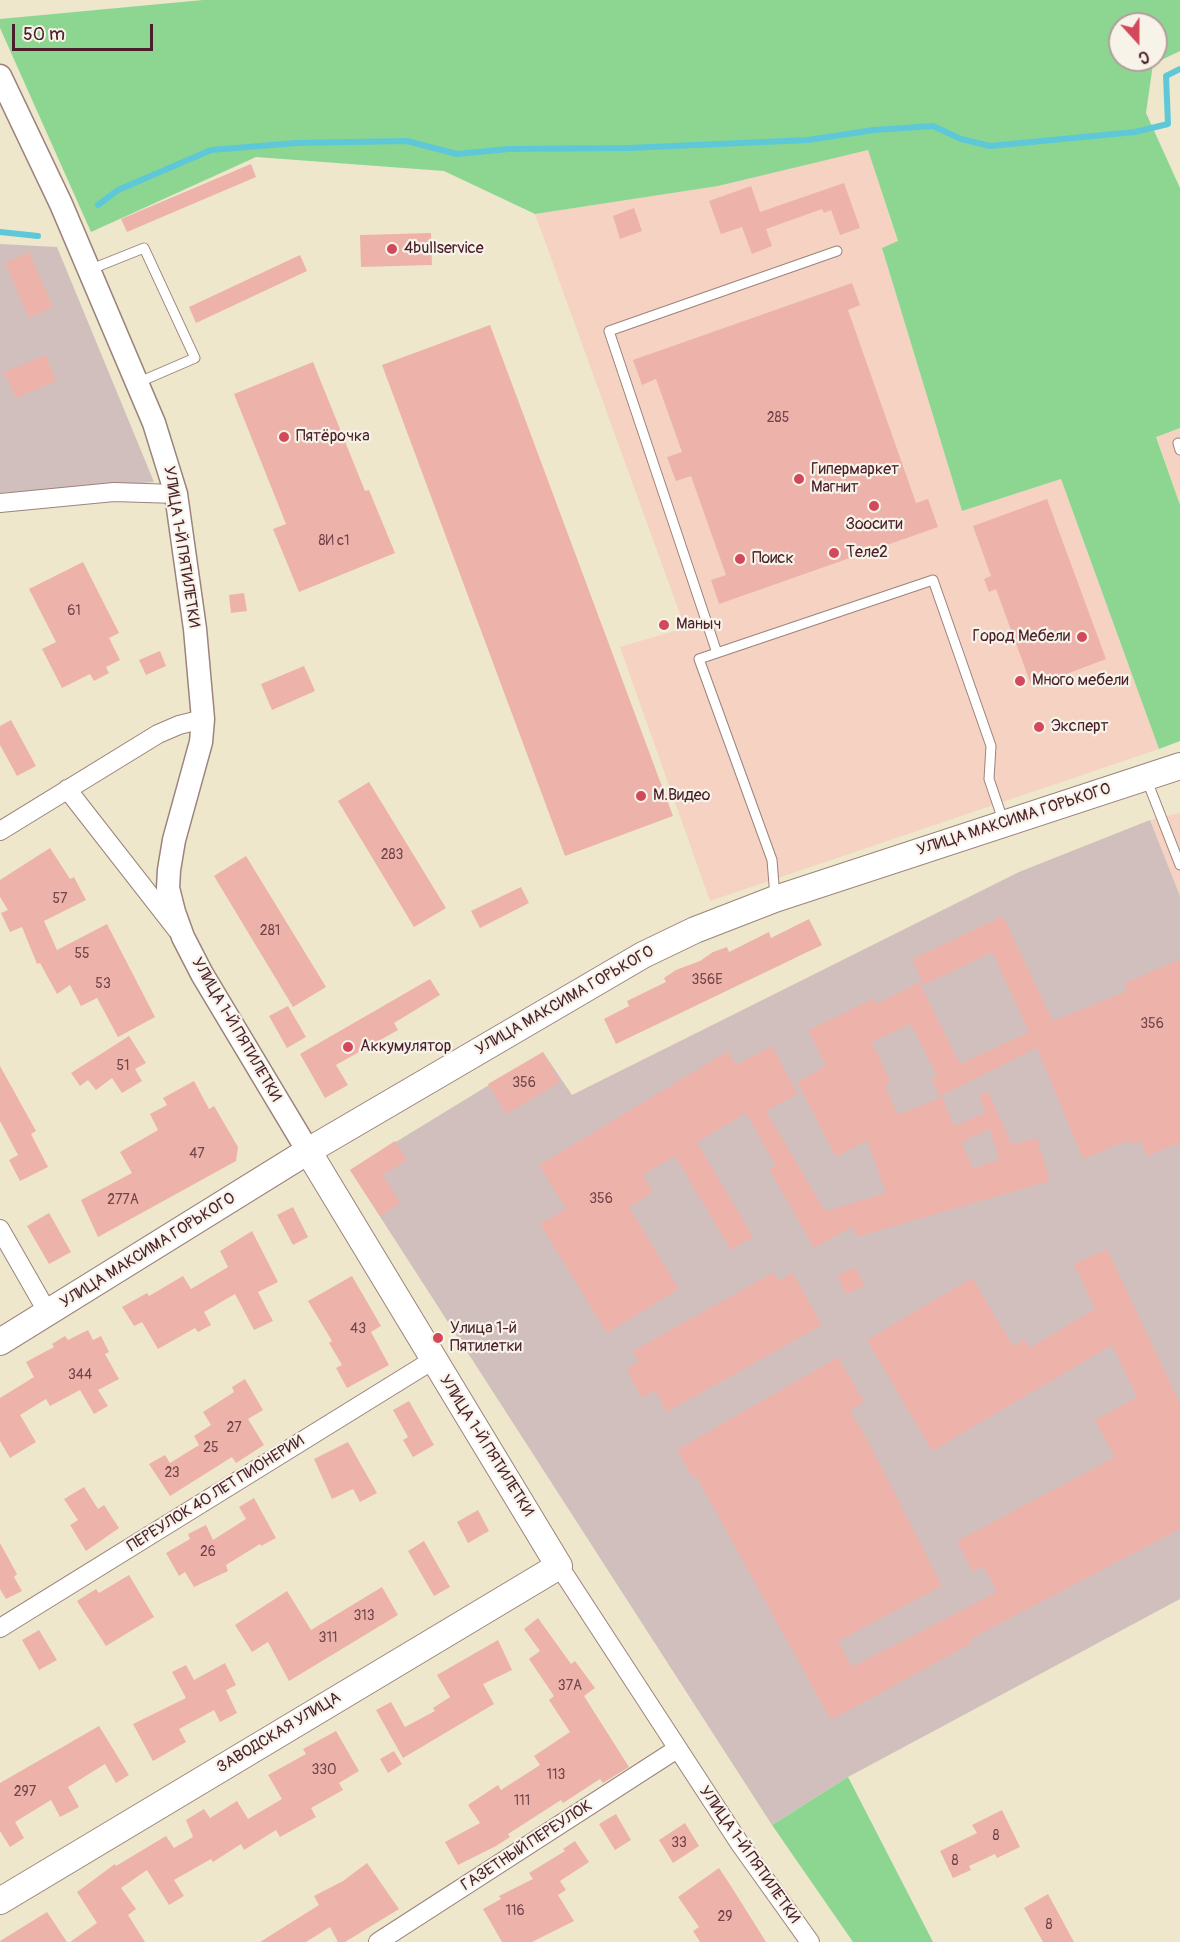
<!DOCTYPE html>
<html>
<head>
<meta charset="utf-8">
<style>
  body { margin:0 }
  #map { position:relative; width:1180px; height:1942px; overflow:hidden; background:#eee7cc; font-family:Pangolin,sans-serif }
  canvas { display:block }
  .north { position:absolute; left:1108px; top:12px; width:60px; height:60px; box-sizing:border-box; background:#f7f3e8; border:2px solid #b29e9c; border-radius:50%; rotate:159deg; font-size:16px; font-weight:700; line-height:24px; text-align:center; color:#4a1f2b }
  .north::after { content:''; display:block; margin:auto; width:21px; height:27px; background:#d1495b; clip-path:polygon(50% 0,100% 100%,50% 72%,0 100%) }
  .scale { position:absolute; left:12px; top:24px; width:141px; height:27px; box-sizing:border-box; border:3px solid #4a1f2b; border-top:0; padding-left:8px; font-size:18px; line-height:21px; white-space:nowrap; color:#4a1f2b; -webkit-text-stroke:4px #f7f3e8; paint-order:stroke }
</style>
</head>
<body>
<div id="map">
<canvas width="1180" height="1942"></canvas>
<div class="north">С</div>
<div class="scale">50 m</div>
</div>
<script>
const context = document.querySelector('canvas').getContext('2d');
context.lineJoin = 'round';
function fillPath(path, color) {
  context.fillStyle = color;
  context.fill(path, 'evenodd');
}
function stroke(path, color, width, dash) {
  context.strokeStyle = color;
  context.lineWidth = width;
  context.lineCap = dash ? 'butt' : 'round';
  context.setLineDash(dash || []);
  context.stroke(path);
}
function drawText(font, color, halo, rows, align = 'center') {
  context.font = font + ' Pangolin,sans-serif';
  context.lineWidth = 4.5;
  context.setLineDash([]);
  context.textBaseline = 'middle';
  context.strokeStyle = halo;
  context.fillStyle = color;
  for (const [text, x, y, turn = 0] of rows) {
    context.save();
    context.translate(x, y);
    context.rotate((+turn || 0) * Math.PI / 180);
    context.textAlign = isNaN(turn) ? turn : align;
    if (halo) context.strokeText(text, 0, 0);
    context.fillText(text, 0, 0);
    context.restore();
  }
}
fillPath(new Path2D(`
  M868,149l30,93 -16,6 80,263 99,-32 98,270 -449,152 -90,-254 65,-19 -150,-414 183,-28z
  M1180,428v77l-24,-69z
  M1180,813v83l-30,-76z`), '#f5d2c2');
fillPath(new Path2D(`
  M0,244l57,3 97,235 -154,11z
  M1150,820l30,76v703l-332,178 -76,48 -422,-655 193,-118 29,43 447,-223z`), '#d1bfbd');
fillPath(new Path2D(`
  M203,0h977v51l-27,13 -7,49 34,75v240l-24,9 24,68v236l-21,8 -98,-270 -99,32 -80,-263 16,-7 -30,-91 -150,36 -183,28 -91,-43 -188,-14 -165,75 -91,-204v-9zM1120,24h36v36h-36z
  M848,1777l85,165h-80l-81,-117z`), '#8dd692');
stroke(new Path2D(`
  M98,205l20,-15 93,-40 85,-7 111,-2 50,13 52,-5 120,-1 179,-8 66,-10 59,-4 28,13 29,7 145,-14 33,-8 -2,-48 14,-7
  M0,232l38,4`), '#5ec8d8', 6);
fillPath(new Path2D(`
  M251,164l5,13 -129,55 -6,-13z
  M844,183l16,45 -20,7 -9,-25 -7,3 -2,-4 -56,20 6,17 -20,8 -10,-27 -21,7 -12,-33 42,-15 9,26z
  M634,208l8,23 -22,8 -7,-23z
  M431,233l1,32 -71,2 -1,-32z
  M29,252l24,55 -24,11 -24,-55z
  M300,255l7,16 -111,52 -7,-16z
  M852,283l8,22 -12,5 68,193 12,-4 10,28 -219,77 -8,-24 15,-5 -35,-99 -15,5 -9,-24 15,-5 -26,-73 -14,6 -9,-25z
  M490,325l183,491 -108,40 -183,-491z
  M46,355l10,26 -40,17 -12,-26z
  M313,362l52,129 4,-1 26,63 -96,39 -26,-63 13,-5 -52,-130z
  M1047,499l59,160 -74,28 -36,-98 -7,3 -5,-13 7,-3 -18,-50z
  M83,562l36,71 -10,5 11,22 -14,7 3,6 -15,8 -4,-7 -28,14 -20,-39 14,-7 -27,-53z
  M244,593l3,18 -16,2 -2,-18z
  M160,651l6,15 -20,9 -7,-15z
  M304,666l11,25 -43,19 -11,-26z
  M11,720l25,46 -19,10 -17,-31v-19z
  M369,782l77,126 -32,19 -76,-126z
  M50,848l20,31 4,-2 12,23 -42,21 13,29 50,-26 48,93 -37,20 -21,-39 -16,8 -11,-21 -13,9 -17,-31 -3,1 -15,-37 -12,5 -9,-19 7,-3 -8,-13v-17z
  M246,856l80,131 -33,20 -79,-131z
  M521,887l8,16 -49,25 -9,-17z
  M1003,916l50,105 74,-30 -3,-7 56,-25v184l-33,13 -6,-15 -10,4 -2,-5 -46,19 -46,-111 -97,48 -9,-17 6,-3 -26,-52 -39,18 19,41 -6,3 13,29 44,-18 12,29 31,-13 -6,-18 9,-3 24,53 25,-7 13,43 -194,56 -3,-11 -39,22 -45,-79 7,-3 -30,-53 -49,29 56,95 -22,13 -56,-94 -32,19 10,17 -24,15 50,82 -72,44 -67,-109 26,-15 -27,-44 189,-114 8,14 36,-19 26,48 -32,17 59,100 61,-18 -19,-53 -31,17 -39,-75 29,-16 -18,-36 67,-32 2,6 42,-22 41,82 69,-32 -37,-80 -68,33 -12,-26zM990,1129l9,31 -26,8 -12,-26z
  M809,919l13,26 -206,99 -12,-25 25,-13 -2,-5 39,-19 -2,-4 12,-8 24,-9 13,-9 14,-5 2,5 40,-20 2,6z
  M430,979l10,16 -46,28 4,7 -62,35 12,20 -23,13 -25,-44z
  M288,1006l18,31 -19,11 -18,-32z
  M129,1036l17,27 -11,6 7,12 -20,12 -10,-15 -16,12 -8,-10 -8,6 -9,-13z
  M543,1052l17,30 -54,32 -18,-30z
  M0,1066l36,65 -5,3 17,33 -28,14 -11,-21 9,-5 -18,-34z
  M194,1081l15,28 5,-3 24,41 -2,14 -138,76 -17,-37 51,-27 -12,-21 38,-22 -8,-16 17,-9 -4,-7z
  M395,1141l12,19 -24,15 17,28 -20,13 -30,-46z
  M293,1207l15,30 -15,8 -16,-30z
  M49,1213l22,39 -22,12 -22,-38z
  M252,1231l26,51 -20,10 15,29 -19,9 -19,-36 -31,18 7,13 -13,7 -3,-4 -37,21 -16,-27 -8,4 -12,-19 25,-14 2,3 34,-20 8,13 37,-22 -8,-16z
  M1107,1249l73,154v126l-210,110 2,4 -141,77 -135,-244 -3,2 -16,-28 161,-93 26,45 -14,9 16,26 76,149 -104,55 14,26 145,-75 -14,-26 -10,6 -16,-31 158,-84 -20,-37 42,-23 -25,-52 -180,106 -65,-111 105,-62 41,68 11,-7 5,9 66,-39 -21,-45z
  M855,1267l9,19 -18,8 -9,-18z
  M774,1272l4,9 15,-8 29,52 -155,87 -12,-21 -13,7 -16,-29 13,-7 -6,-11z
  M352,1276l29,50 -10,6 18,33 -42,23 -11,-20 6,-3 -13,-22 3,-2 -24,-40z
  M88,1330l5,10 8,-4 8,16 -4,2 14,25 -21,11 10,16 -14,8 -14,-24 -30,16 -4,-7 -26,16 16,27 -26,16 -10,-17v-43l34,-21 -8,-15 28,-15 -2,-3 13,-8 3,4z
  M245,1379l18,31 -15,9 16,26 -28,18 -4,-6 -62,39 -21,-32 16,-9 5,8 29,-18 -5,-9 17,-11 -8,-13 31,-20 -2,-5z
  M409,1401l25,44 -21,12 -10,-17 5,-3 -15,-27z
  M348,1442l29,51 -17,9 -7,-13 -21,10 -18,-40z
  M84,1487l14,22 6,-4 15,23 -33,23 -16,-26 8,-5 -14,-21z
  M254,1498l22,40 -15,8 -1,-2 -34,21 2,6 -34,16 -9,-15 -6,4 -13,-23 24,-14 -2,-5 18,-9 7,15 33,-21 -7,-12z
  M478,1510l11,21 -21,12 -11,-21z
  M424,1541l26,46 -16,9 -26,-45z
  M0,1543l17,31 -3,3 8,14 -16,8 -6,-10z
  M129,1575l25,42 -48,29 -29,-45 19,-12 3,4z
  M382,1587l16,28 -109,66 -21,-39 -16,10 -17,-27 52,-34 24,39z
  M538,1618l33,46 4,-3 20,27 -11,8 45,71 -26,16 -3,-4 -37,24 -2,-3 -53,34 2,3 -14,9 -38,19 -13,-23 35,-19 -12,-18 30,-20 3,5 39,-25 -6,-9 36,-24 -21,-32 5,-4 -25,-37 11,-8 -16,-22z
  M39,1630l18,30 -18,10 -17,-30z
  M498,1640l14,30 -29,14 11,20 -91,54 -27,-48 15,-8 14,25 30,-16 -2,-3 17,-11 -13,-22z
  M225,1663l11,22 -10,5 11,23 -17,9 -6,-12 -35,19 7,13 -33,19 -20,-37 53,-26 -14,-26 14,-7 8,15z
  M99,1726l30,49 -13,8 -11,-19 -37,23 11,20 -19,10 -9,-17 -36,22 9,16 -14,9 -10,-16v-48z
  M336,1731l23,40 -20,12 4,7 -32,18 5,9 -36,20 -4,-7 -32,20 -3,-6 -28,18 -2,-3 -37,21 10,16 -15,9 -22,-35 -26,18 15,21 -8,6 17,27h-75l27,-19 -20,-31 38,-28 1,2 50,-30 8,12 19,-11 -7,-17 18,-11 6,9 27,-17 11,18 34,-20 -14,-24 38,-21 -3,-5z
  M394,1751l8,13 -14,9 -8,-14z
  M1002,1810l18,37 -23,11 -2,-4 -26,12 2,4 -18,8 -13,-27 37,-18 -5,-8z
  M616,1814l15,26 -16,10 -16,-26z
  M685,1823l14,23 -26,17 -14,-23z
  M575,1841l14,21 -29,19 6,9 -8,5 16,26 -42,21h-30l-19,-33 18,-10 -2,-3 34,-17 -4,-6 36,-22 -2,-2z
  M367,1863l32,46 -54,33h-7l-8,-15 -24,15h-46l59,-37 -5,-9 29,-15z
  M719,1868l10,15 37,59h-66l-7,-11 6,-4 -21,-30z
  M1048,1894l26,48h-31l-19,-34z
  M47,1912l20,30h-67v-1z`), '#edb3aa');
const service = new Path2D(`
  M89,270l55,-22 51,110 -58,25
  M1178,443l2,7
  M717,653l-108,-322 228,-80
  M1146,778l34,87
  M775,897l-3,-37 -73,-201 234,-79 58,166 -2,33 15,44`);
const minor = new Path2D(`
  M0,503l114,-11 62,2
  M67,789l110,141
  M0,831l158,-97 21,-9 24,-6
  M0,1229l48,84
  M559,1566l181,278 70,98
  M0,1628l433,-268
  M378,1942l299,-193`);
const tertiary = new Path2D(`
  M0,76l61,128 93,219 22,71 19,135 8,90 -2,23 -27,98 -5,30 -1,18 6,24 9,25 19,37 106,177`);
const secondary = new Path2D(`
  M0,1342l308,-191 335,-196 52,-25 80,-31 405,-133
  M0,1901l559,-335 -251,-415`);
stroke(service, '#9c837c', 11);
stroke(minor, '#9c837c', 20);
stroke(tertiary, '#9c837c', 25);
stroke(secondary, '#9c837c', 28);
stroke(service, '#fff', 9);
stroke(minor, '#fff', 18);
stroke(tertiary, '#fff', 22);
stroke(secondary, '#fff', 26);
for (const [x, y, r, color] of [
  [392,249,6,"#d1495b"],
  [284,437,6,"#d1495b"],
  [799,479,6,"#d1495b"],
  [874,506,6,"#d1495b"],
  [834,553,6,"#d1495b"],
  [740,559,6,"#d1495b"],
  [664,625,6,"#d1495b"],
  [1082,637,6,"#d1495b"],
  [1020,681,6,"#d1495b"],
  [1039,727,6,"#d1495b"],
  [641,796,6,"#d1495b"],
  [348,1047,6,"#d1495b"],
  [438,1338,6,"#d1495b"]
]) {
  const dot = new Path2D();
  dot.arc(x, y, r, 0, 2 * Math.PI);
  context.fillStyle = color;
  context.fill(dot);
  stroke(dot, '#f7f3e8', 2);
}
drawText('14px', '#73444b', null, [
  ["285",778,418],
  ["8И с1",334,541],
  ["61",74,611],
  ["283",392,855],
  ["57",60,899],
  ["281",270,931],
  ["55",82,954],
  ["356Е",707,980],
  ["53",103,984],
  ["356",1152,1024],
  ["51",123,1066],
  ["356",524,1083],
  ["47",197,1154],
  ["356",601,1199],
  ["277А",123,1200],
  ["43",358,1329],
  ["344",80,1375],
  ["27",234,1428],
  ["25",211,1448],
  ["23",172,1473],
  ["26",208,1552],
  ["313",364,1616],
  ["311",328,1638],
  ["37А",570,1686],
  ["330",324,1770],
  ["113",556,1775],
  ["297",25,1792],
  ["111",522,1801],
  ["8",996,1836],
  ["33",679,1843],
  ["8",955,1861],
  ["116",515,1911],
  ["29",725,1917],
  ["8",1049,1925]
]);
drawText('16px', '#4a1f2b', '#f7f3e8', [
  ["4bullservice",404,249],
  ["Пятёрочка",296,437],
  ["Гипермаркет",811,470],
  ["Магнит",811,488],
  ["Зоосити",874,525,"center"],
  ["Теле2",846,553],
  ["Поиск",752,559],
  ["Маныч",676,625],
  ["Город Мебели",1070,637,"right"],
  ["Много мебели",1032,681],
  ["Эксперт",1051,727],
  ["М.Видео",653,796],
  ["Аккумулятор",360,1047],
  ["Улица 1-й",450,1329],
  ["Пятилетки",450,1347]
], 'left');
drawText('16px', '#4a1f2b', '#f7f3e8', [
  ["УЛИЦА 1-Й ПЯТИЛЕТКИ",181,547,81],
  ["УЛИЦА МАКСИМА ГОРЬКОГО",1014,820,-18],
  ["УЛИЦА МАКСИМА ГОРЬКОГО",565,1001,-30],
  ["УЛИЦА 1-Й ПЯТИЛЕТКИ",236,1030,60],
  ["УЛИЦА МАКСИМА ГОРЬКОГО",148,1251,-32],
  ["УЛИЦА 1-Й ПЯТИЛЕТКИ",486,1446,58],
  ["ПЕРЕУЛОК 40 ЛЕТ ПИОНЕРИИ",216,1494,-32],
  ["ЗАВОДСКАЯ УЛИЦА",279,1733,-31],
  ["ГАЗЕТНЫЙ ПЕРЕУЛОК",527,1846,-33],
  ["УЛИЦА 1-Й ПЯТИЛЕТКИ",749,1855,55]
]);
</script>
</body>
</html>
